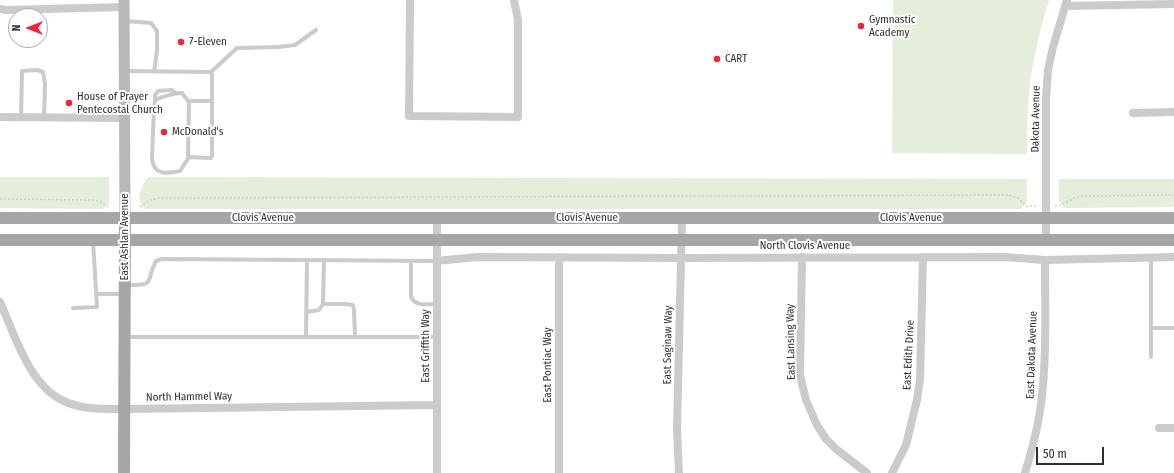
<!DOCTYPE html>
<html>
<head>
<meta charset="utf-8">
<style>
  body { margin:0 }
  #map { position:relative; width:1174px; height:473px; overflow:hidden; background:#fff; font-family:"Fira Sans Condensed",sans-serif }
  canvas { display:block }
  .north { position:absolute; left:8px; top:8px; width:40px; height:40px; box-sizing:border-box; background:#fff; border:1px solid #ababab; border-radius:50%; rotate:270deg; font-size:11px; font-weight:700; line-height:16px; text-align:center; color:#2e2e2e }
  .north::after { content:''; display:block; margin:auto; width:14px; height:18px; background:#f1243e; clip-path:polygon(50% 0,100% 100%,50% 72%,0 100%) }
  .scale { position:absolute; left:1036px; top:447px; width:68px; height:18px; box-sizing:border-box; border:2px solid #2e2e2e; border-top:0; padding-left:5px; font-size:12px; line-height:14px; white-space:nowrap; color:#2e2e2e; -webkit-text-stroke:3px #fff; paint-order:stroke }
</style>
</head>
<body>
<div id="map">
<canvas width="1174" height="473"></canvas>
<div class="north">N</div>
<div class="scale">50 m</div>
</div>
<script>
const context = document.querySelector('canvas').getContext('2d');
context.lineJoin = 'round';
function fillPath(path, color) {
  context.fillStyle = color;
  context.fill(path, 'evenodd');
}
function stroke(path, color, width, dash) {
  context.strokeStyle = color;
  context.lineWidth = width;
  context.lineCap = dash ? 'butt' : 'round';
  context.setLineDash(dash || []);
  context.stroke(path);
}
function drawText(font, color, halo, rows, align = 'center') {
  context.font = font + ' "Fira Sans Condensed",sans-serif';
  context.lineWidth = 4;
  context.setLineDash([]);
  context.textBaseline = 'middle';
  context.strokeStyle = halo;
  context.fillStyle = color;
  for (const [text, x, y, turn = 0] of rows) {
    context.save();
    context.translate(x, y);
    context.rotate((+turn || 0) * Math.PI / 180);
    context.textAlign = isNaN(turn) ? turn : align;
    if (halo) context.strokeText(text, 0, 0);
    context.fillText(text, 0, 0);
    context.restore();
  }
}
fillPath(new Path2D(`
  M893,0h156c-7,23 -13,46 -17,70 -5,27 -5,55 -5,84l-135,-1z
  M0,177h109v26l-6,6 -103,-1z
  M148,177l879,2v23l-6,7h-877c-8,-12 -4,-20 4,-32z
  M1059,179h115v28l-110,1 -5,-7z`), '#e5eddb');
stroke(new Path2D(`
  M0,199l94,1 7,2 7,5
  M1055,206c9,0 15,-8 27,-10l92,-1
  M140,207l10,-7 9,-2 849,-3 10,3 8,8h11`), '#cbcbcb', 1.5, [2, 2]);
stroke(new Path2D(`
  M125,21l26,2 6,8v20l-3,21
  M125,71l86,1 1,2v82l-1,2 -22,-1 -1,-2 1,-53 2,-1h21
  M211,72l26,-24 41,-1 17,-2 21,-15
  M155,100v-5l3,-4 14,-1 4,3
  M189,102l-7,-9c-7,0 -21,4 -27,7l-1,8 -2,51c2,16 14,15 28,12l9,-14
  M21,117l1,-46 15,-1 6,2 2,12 -1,33
  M1151,258v99
  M324,260l-1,44h23l7,1 1,5 1,27
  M411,261v36c5,10 16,7 26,7
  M126,285c32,0 18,-2 30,-24l6,-2 274,2
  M97,294h26
  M73,308l24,-1 -4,-66
  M307,312l12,-2 4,-6
  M1151,328h23
  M127,337h310
  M306,337l1,-77`), '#cbcbcb', 4);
stroke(new Path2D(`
  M410,0l-1,116 109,1v-97l-4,-20
  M1065,6l109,-2
  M0,9l6,1 118,-3
  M1133,113l41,-1
  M0,117l125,1
  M437,218v255
  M1046,240v-141l2,-29 5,-23 14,-47
  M802,257l-2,118 6,25 11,25 9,14 10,10 31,24
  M436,261l41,-4 204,1 324,-1 40,3 129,-3
  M0,302c15,33 29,85 66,100 18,8 39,7 58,7l313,-4
  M1159,428h15
  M559,473v-216
  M679,473l-2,-43 5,-212
  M892,473l14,-28 11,-45 3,-20 3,-123
  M1025,473c7,-23 13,-45 16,-69 6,-47 4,-96 4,-144`), '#cbcbcb', 8);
stroke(new Path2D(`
  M124,0l1,218`), '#b8b8b8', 11);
stroke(new Path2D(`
  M0,218h1174
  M0,240h1174
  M124,473l1,-255`), '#a6a6a6', 12);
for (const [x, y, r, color] of [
  [861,26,4,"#f1243e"],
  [181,42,4,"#f1243e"],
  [717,59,4,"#f1243e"],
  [69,103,4,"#f1243e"],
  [164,132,4,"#f1243e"]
]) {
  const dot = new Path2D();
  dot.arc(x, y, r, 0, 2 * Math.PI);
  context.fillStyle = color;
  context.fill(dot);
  stroke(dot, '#fff', 1.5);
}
drawText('11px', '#2e2e2e', '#fff', [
  ["Gymnastic",869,20],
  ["Academy",869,33],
  ["7-Eleven",189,42],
  ["CART",725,59],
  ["House of Prayer",77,97],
  ["Pentecostal Church",77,110],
  ["McDonald's",172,132]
], 'left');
drawText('11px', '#2e2e2e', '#fff', [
  ["Dakota Avenue",1036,119,-89],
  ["Clovis Avenue",263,218],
  ["Clovis Avenue",587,218],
  ["Clovis Avenue",911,218],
  ["East Ashlan Avenue",125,237,-90],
  ["North Clovis Avenue",805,246],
  ["East Lansing Way",791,342,-91],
  ["East Saginaw Way",668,345,-89],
  ["East Griffith Way",426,346,-90],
  ["East Edith Drive",909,355,-87],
  ["East Dakota Avenue",1032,355,-88],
  ["East Pontiac Way",548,365,-90],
  ["North Hammel Way",189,397,-1]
]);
</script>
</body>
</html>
